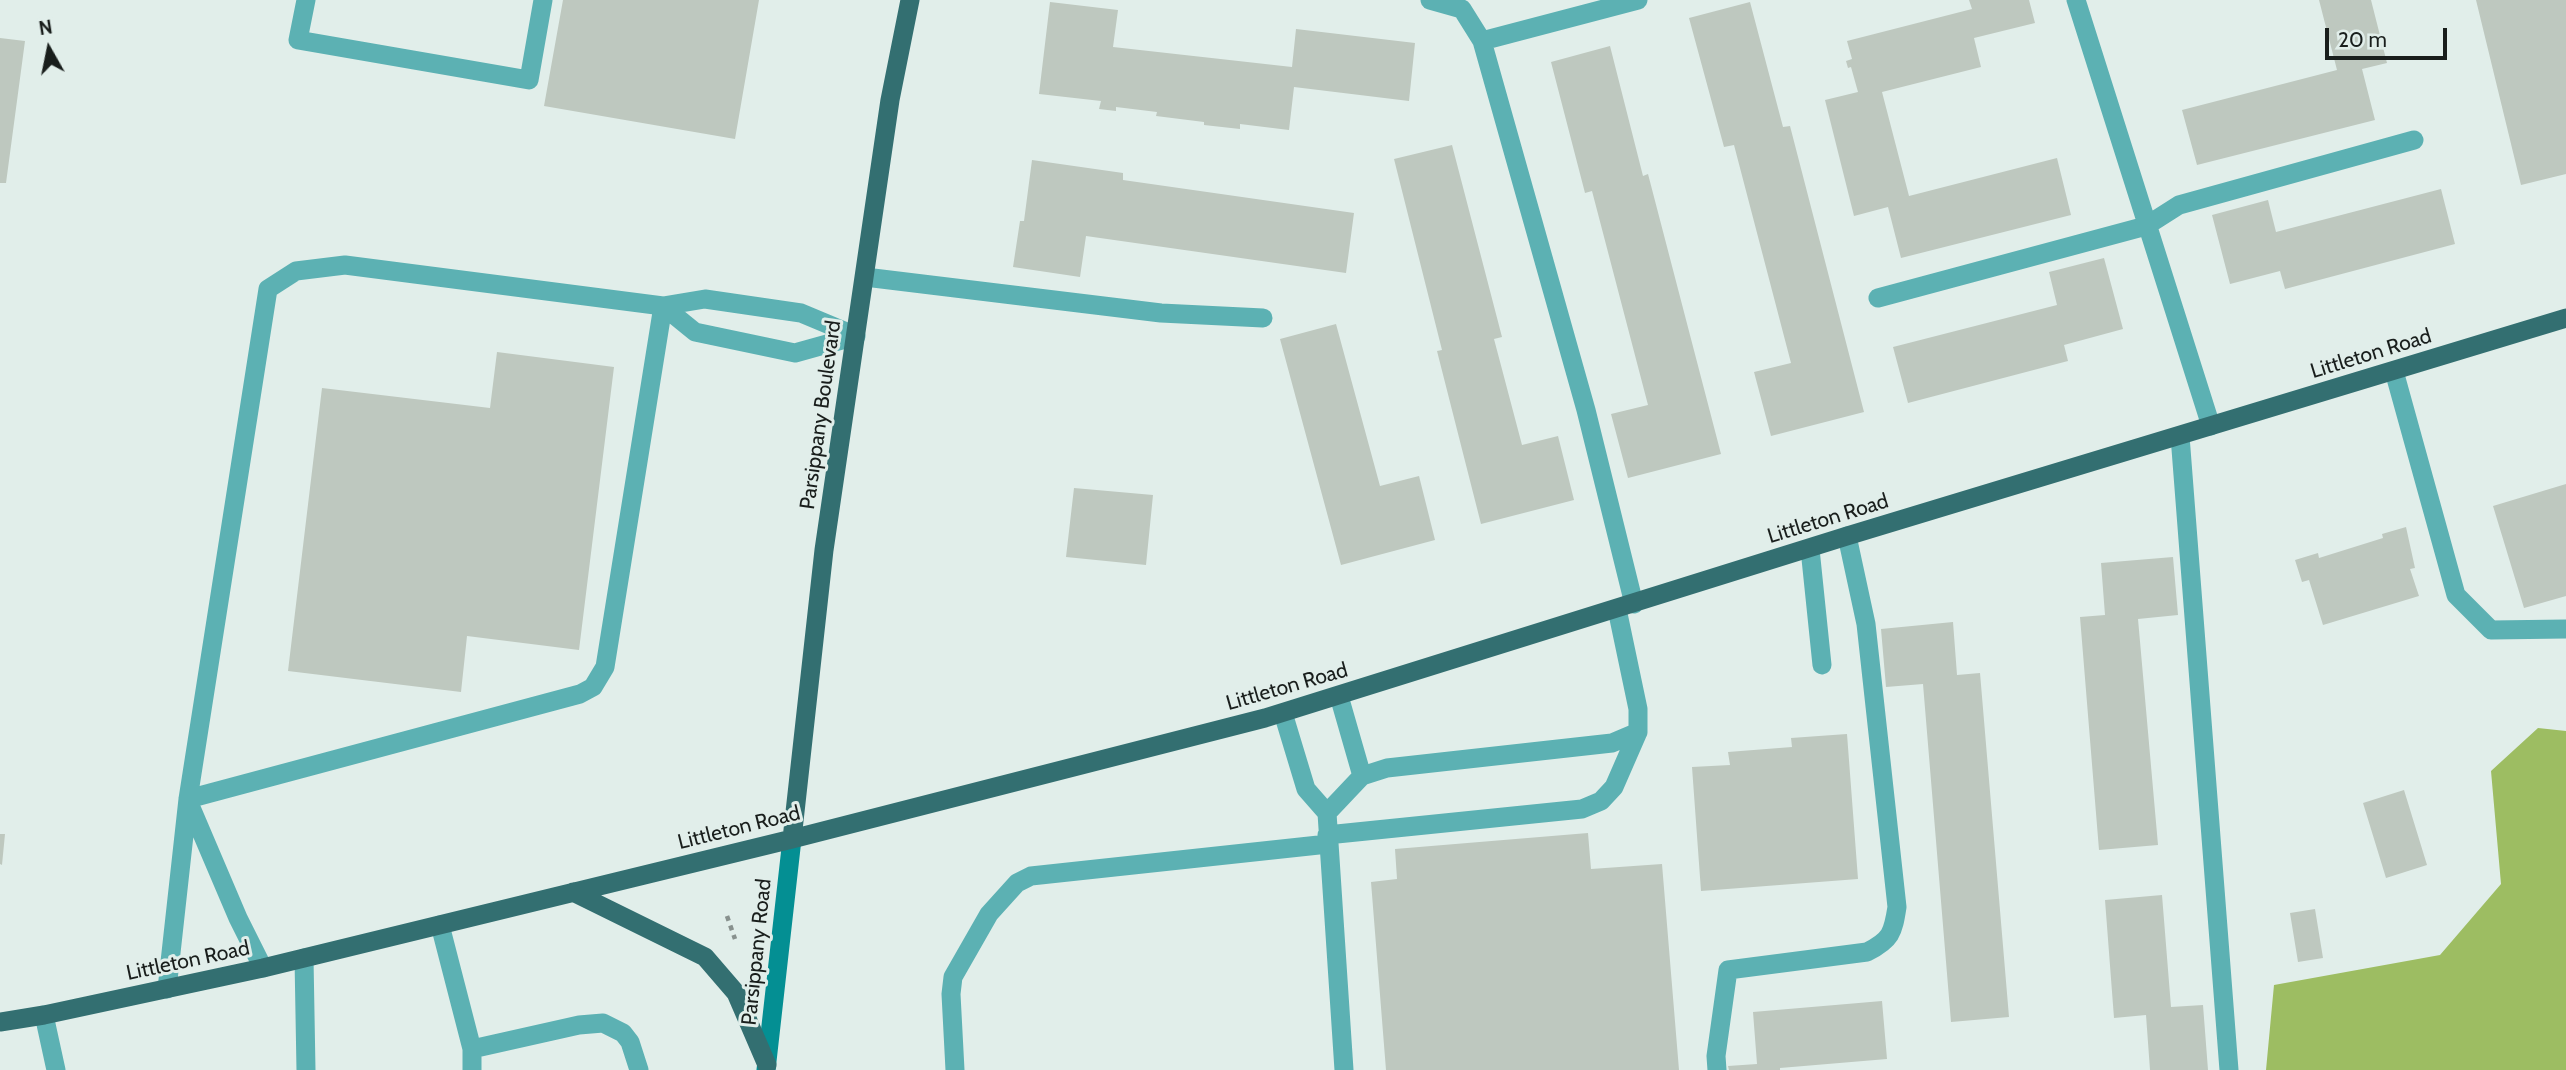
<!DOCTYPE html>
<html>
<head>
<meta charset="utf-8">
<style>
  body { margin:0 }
  #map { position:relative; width:2566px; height:1070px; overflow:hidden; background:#e1eeea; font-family:Cabin,sans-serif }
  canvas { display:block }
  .north { position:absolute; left:14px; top:14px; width:70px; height:70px; -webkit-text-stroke:5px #e1eeea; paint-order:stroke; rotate:351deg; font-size:19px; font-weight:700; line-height:28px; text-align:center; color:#191e1c }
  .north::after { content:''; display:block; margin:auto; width:24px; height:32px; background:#191e1c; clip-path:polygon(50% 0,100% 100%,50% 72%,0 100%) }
  .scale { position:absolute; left:2325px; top:28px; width:122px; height:32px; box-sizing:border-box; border:4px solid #191e1c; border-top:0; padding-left:9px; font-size:21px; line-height:24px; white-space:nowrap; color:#191e1c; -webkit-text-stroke:5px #e1eeea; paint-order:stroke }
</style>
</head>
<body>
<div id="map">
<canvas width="2566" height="1070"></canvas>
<div class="north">N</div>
<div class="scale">20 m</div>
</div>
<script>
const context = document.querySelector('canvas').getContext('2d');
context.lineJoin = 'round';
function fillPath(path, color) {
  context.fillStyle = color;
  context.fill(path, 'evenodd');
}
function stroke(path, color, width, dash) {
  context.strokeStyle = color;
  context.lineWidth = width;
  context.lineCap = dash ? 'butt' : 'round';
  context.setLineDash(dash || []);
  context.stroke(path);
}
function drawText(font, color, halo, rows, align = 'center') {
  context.font = font + ' Cabin,sans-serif';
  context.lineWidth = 6;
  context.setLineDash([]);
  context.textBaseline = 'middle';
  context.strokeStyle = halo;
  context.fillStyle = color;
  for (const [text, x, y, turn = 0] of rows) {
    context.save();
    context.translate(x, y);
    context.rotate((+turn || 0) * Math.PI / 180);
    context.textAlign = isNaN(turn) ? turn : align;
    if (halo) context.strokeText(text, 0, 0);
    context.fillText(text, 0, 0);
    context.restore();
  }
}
fillPath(new Path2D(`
  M2538,728l28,3v339h-300l8,-85 166,-30 61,-71 -10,-113z`), '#9dbd62');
fillPath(new Path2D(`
  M563,0h196l-24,139 -191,-33z
  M1969,0h60l6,23 -61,15 7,29 -99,25 27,104 148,-38 14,57 -170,43 -13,-51 -34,9 -29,-116 33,-8 -7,-25 -3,1 -2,-7 6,-2 -5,-18 125,-32z
  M2319,0h52l16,63 -25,6 13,51 -178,45 -15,-55 155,-40z
  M2476,0h90v174l-45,11z
  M1050,2l68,8 -5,37 179,20 4,-38 119,14 -6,58 -115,-14 -5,43 -49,-6v5l-36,-4v-3l-48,-6 1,-4 -41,-5v4l-17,-2 2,-8 -62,-7z
  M1750,2l33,125 7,-1 74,286 -93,24 -17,-64 37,-9 -57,-218 -10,2 -35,-129z
  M0,38l25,3 -19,142h-6z
  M1610,46l33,130 5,-2 73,280 -93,24 -17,-64 37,-9 -56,-214 -7,2 -34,-131z
  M1452,145l50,192 -8,2 28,106 36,-9 16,64 -93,24 -44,-173 5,-1 -48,-191z
  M1032,160l91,13v7l231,33 -8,60 -260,-37 -6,41 -67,-10 7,-46h4z
  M2441,189l14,55 -170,45 -5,-18 -50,13 -18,-69 56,-15 8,32z
  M2104,258l19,71 -59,16 4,16 -160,42 -15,-56 164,-42 -8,-33z
  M1336,324l44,162 39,-10 16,64 -94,25 -61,-226z
  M497,352l117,15 -35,283 -112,-14 -6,56 -173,-21 34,-283 168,20z
  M2566,484v112l-42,12 -31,-102z
  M1074,488l79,7 -7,70 -80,-8z
  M2406,527l9,41 -5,1 9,27 -96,29 -14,-45 -7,2 -7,-22 23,-7 1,5 64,-20 -1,-4z
  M2173,557l5,58 -40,4 20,226 -59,5 -19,-233 25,-2 -4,-52z
  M1953,622l4,53 23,-2 29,344 -58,5 -28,-338 -37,3 -5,-58z
  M1847,734l11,145 -157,12 -9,-124 38,-2 -2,-13 64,-5 -1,-9z
  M2404,790l23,75 -41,13 -23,-75z
  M1588,833l3,36 71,-5 17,206h-293l-15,-188 26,-3 -2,-30z
  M0,834h5l-3,31 -2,-1z
  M2162,895l9,112 32,-2 5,65h-58l-4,-55 -32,3 -9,-118z
  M2315,909l8,49 -25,4 -8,-49z
  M1882,1001l5,58 -107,9v2h-51l-1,-4 29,-2 -4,-52z`), '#bec8bf');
stroke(new Path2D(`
  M727,916l8,23`), '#88918e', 4.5, [5, 5]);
stroke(new Path2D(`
  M306,0l-8,40 231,40 14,-80
  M1430,0l32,9 20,32 104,369 48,194
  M2076,0l135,426
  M1482,41l156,-41
  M865,277l296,36 102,5
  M1878,298l268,-72 33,-21 235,-65
  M2394,371l62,224 35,35 75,-1
  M2180,436l49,634
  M1810,549l12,116
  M1339,696l23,80
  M1283,713l23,76 21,24 17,257
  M188,799l392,-105 13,-7 12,-20 58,-361 32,26 100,21 61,-17
  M189,803l49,115 25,50
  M1327,813l35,-37 25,-8 225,-25 26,-11v-23l-21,-100
  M1327,835l255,-26 19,-8 13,-14 24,-55
  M440,925l32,124v21
  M304,958l2,112
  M167,989l21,-190 80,-510 28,-18 49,-6 318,41 42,-7 96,14 55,23
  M44,1015l12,55
  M472,1049l107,-24 24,-2 20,10 7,9 9,28
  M955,1070l-4,-76 2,-17 36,-63 28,-31 14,-7 297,-32
  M1717,1070l-1,-14 12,-86 139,-18c24,-12 26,-19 30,-45l-31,-283 -19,-88`), '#5cb1b3', 19);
stroke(new Path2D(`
  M766,1070l26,-231`), '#048f93', 19);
stroke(new Path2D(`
  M792,839l32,-289 66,-450 20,-100
  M573,892l132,65 31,36 31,72
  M0,1022l44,-7 219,-47 529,-129 473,-121 582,-182 719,-218`), '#336f71', 19);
drawText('21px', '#191e1c', '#e1eeea', [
  ["Littleton Road",2371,354,-17],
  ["Parsippany Boulevard",821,415,-82],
  ["Littleton Road",1828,519,-17],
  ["Littleton Road",1287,687,-16],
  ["Littleton Road",739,828,-14],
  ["Parsippany Road",757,952,-84],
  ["Littleton Road",188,961,-12]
]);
</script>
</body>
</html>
